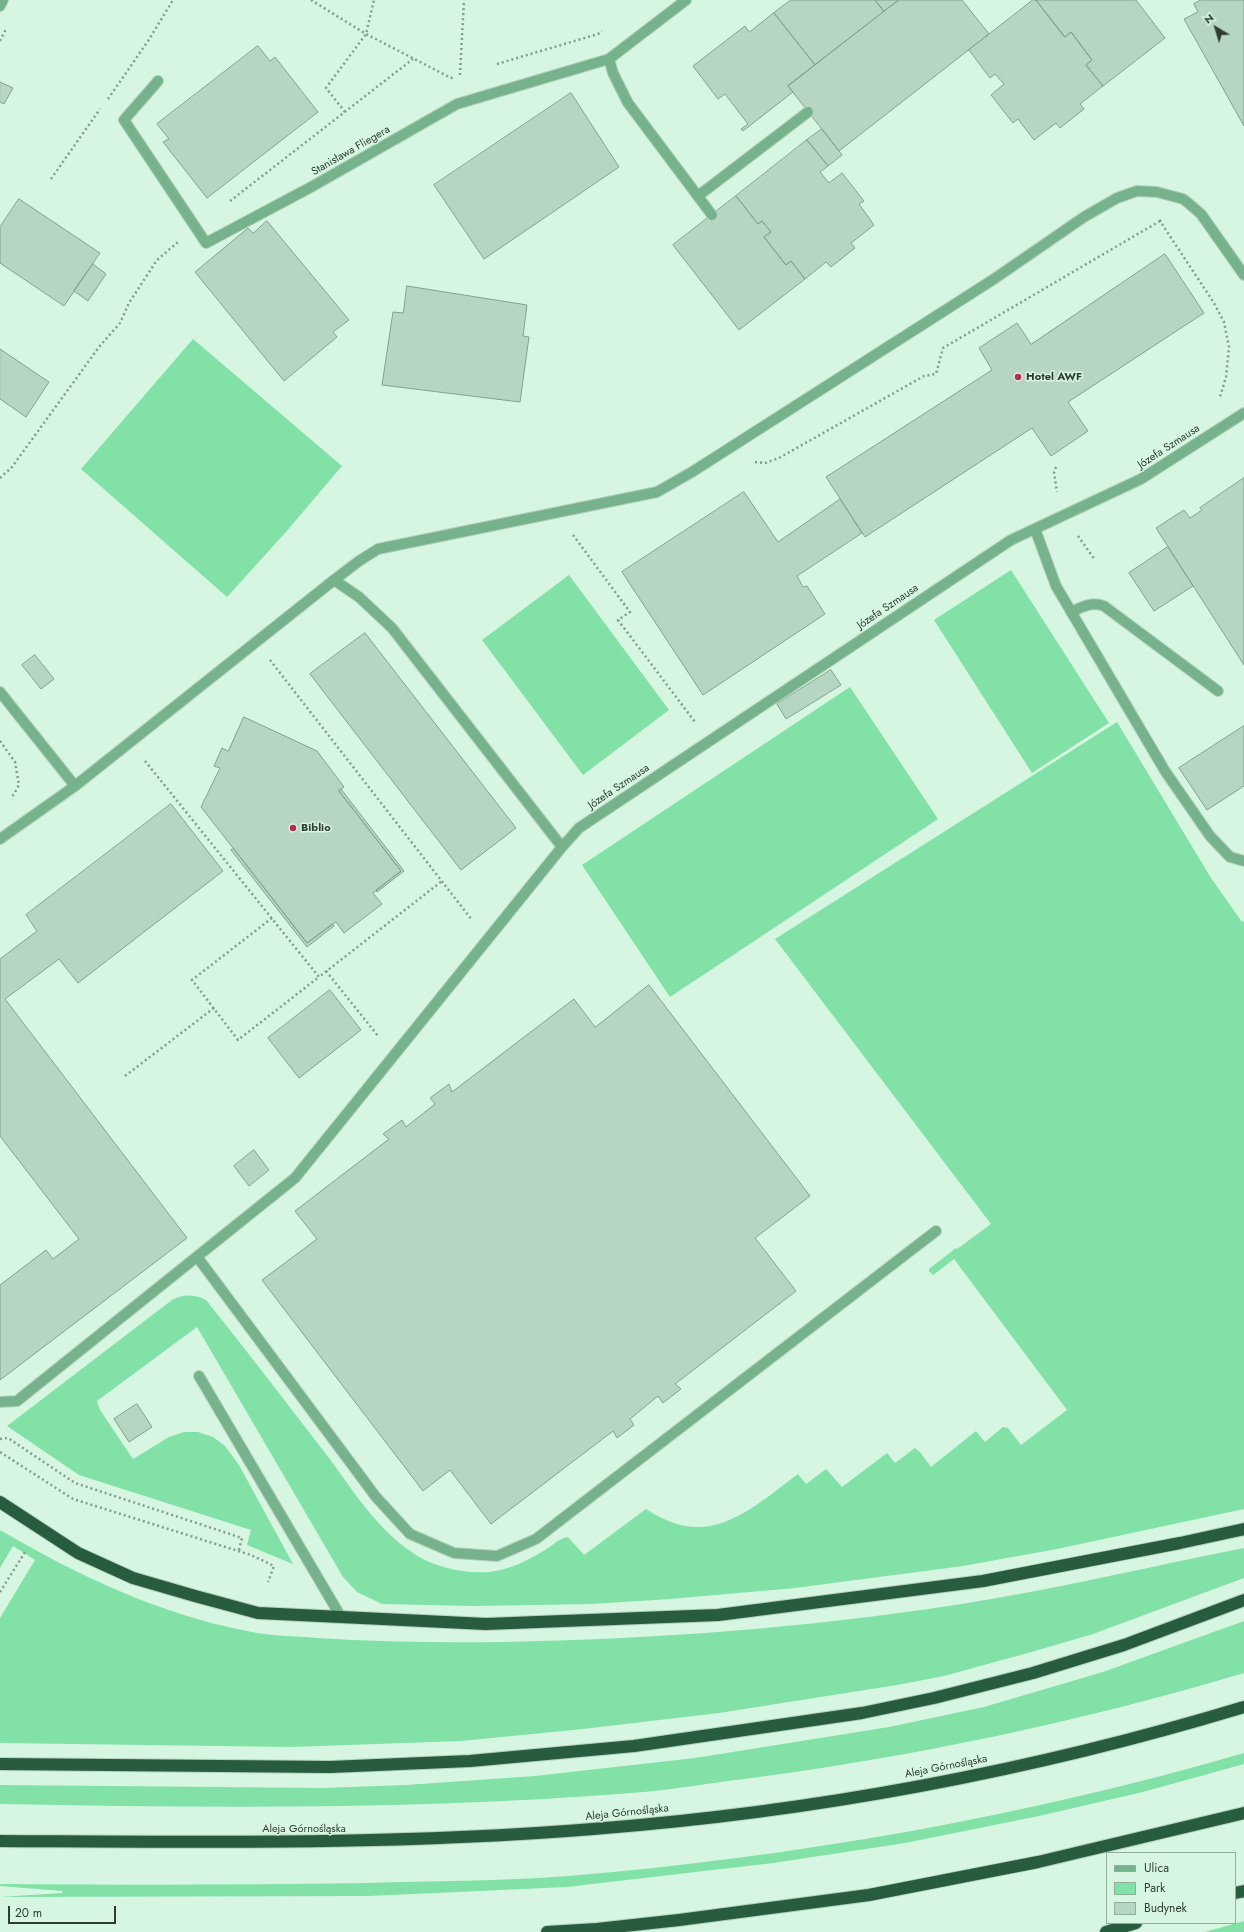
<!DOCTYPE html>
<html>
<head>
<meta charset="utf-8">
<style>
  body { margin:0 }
  #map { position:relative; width:1244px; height:1932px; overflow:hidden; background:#d6f6e1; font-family:Jost,sans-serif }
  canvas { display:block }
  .legend { position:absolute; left:1106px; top:1852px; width:130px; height:72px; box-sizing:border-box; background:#d6f6e1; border:1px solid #93ac9b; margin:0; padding:5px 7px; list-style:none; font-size:12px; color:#2f3c33 }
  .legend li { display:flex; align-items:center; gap:8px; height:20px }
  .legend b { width:20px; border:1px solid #93ac9b }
  .north { position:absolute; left:1196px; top:8px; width:40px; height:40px; -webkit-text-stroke:3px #d6f6e1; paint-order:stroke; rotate:322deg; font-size:11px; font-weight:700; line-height:16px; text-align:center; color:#2f3c33 }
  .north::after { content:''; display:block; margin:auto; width:14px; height:18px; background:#2f3c33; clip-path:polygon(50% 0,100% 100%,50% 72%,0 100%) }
  .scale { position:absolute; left:8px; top:1906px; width:108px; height:18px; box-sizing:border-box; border:2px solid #2f3c33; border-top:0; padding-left:5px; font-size:12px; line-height:14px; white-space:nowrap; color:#2f3c33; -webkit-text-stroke:3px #d6f6e1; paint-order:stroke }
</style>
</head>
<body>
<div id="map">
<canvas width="1244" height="1932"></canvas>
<ul class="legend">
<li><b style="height:5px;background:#76b38c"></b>Ulica</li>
<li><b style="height:11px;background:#81e1a7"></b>Park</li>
<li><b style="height:11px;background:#b7d6c1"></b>Budynek</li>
</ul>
<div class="north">N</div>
<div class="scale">20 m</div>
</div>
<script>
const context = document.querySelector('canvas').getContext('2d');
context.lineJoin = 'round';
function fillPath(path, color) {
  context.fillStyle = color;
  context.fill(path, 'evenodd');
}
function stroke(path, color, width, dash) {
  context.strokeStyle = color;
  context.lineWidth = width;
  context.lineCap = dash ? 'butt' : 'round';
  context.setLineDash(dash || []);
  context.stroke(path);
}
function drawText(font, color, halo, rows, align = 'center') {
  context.font = font + ' Jost,sans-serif';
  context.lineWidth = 3;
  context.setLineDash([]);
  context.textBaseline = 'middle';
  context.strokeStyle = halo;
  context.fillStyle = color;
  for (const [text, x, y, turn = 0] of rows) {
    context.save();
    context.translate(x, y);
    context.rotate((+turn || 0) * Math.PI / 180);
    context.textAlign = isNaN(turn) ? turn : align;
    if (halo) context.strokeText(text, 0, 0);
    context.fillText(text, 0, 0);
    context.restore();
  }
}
fillPath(new Path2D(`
  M193,339l149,127 -57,67 -58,64 -146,-128z
  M1011,570l98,153 -77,50 -98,-153z
  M569,575l100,135 -86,65 -101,-135z
  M850,687l88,132 -268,178 -88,-132z
  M1117,722l94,156 31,44 2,-1v588l-187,40 -94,17 -168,22 -125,11 -78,5 -118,2 -92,-2 -25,-12 -14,-15 -146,-250 -100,74 3,9 33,49 36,-22 15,-5h14l15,5 12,9 14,19 54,99 -46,-19 4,-15 -172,-55 -72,-49 165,-126c11,-6 23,-6 34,0 42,52 82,105 123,158 25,34 48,71 84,95 20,14 51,21 75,19 21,-2 39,-11 57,-22 7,-4 14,-12 23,-13l16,18 62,-46c63,42 102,2 152,-35l8,10 20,-15 16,18 45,-34 8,10 20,-15 5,4 11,15 45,-36 9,11 18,-15 5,1 13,17 46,-35 -113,-151 -21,16 -4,-4v-2l27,-21 1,1 34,-25 -216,-285z
  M0,1530c77,45 159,84 247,101 23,5 47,5 70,7 62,4 124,5 186,4 152,-3 302,-14 452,-37 97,-15 193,-38 289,-57v30l-151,56 -58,17 -91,25 -47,9 -178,28 -136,16 -122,12 -170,6 -291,-4v-125l35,-58 -22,-14 -13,22z
  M1244,1621v52c-164,49 -331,84 -500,106 -33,4 -67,10 -100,13 -214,18 -429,16 -644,12v-19l323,3 83,-3 129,-9 160,-18 194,-31 95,-20 119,-35z
  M1244,1753v11l-101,28 -104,24 -134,27 -132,20 -206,24 -198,9 -369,1 62,-4v-2l-62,-5v-2c122,1 244,1 366,-1 67,-2 135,-2 202,-7 228,-19 456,-59 676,-123z
  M1244,1921v11h-39z`), '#81e1a7');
const building = new Path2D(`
  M791,0h84l9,11 -69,54 -41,-52z
  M875,0h24l-15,11z
  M899,0h63l27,34 -150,117 -51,-65z
  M1033,0h3l29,37 6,-5 21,28 -6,5 17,21 -23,18 4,5 -24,19 -4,-5 -22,17 -16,-21 -5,4 -22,-28 13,-11 -9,-10 -5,4 -21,-28z
  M1036,0h100l29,38 -62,48 -17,-21 6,-5 -21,-28 -6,5z
  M1201,0h43v126l-60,-107 14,-7 -4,-8z
  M774,13l41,52 -27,21 5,6 -50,39 -2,-2 7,-5 -23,-30 -7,5 -25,-33 52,-40 4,6z
  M258,46l12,15 5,-4 43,55 -111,86 -44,-56 6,-3 -12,-15z
  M0,82l13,6 -9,16 -4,-2z
  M571,93l48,74 -135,92 -50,-74z
  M822,129l20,26 -14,11 -21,-26z
  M807,140l21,26 -8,6 9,11 13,-10 22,28 -5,3 15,21 -23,18 4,5 -24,19 -5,-5 -21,17 -14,-18 -5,4 -22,-28 7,-5 -9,-11 -4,3 -22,-28z
  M736,196l22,28 4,-3 9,11 -7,5 22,28 5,-4 14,18 -66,51 -66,-85z
  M19,199l81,54 -36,53 -64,-43v-36z
  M267,221l82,99 -16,12 4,5 -53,44 -89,-109 53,-44 5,5z
  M1165,254l39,59 -136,89 20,29 -37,25 -19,-28 -167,109 -39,-60 166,-107 -13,-22 38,-25 14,21z
  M93,264l13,10 -18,27 -14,-10z
  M407,286l120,19 -4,31 6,1 -9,65 -138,-17 11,-73 10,1z
  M0,349l49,33 -23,35 -26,-18z
  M1244,478v187l-88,-137 28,-18 6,8 12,-8 -2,-2z
  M744,492l34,50 62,-43 22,34 -65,43 6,11 4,-1 18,28 -122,81 -81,-123z
  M1168,547l25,39 -39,25 -25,-38z
  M365,633l151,195 -55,42 -151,-196z
  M35,655l19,24 -13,10 -19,-24z
  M831,670l10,15 -55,34 -9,-15z
  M244,717l73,34 27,36 -5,4 62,80 -28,22 9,11 -38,29 -8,-11 -29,21 -106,-136 19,-39 -6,-2 8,-18 6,3z
  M1244,726v60l-37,24 -28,-42z
  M341,789l63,82 -27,21 -1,-2 25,-19 -62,-80z
  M171,804l52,67 -145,112 -19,-24 -54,40 182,239 -187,142v-95l46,-35 7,9 26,-20 -79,-103v-177l37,-28 -11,-16z
  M234,849l73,94 25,-19 2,2 -27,21 -76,-97z
  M649,985l161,211 -55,42 41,53 -121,93 6,5 -18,14 -5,-7 -28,23 4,6 -17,13 -4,-7 -122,93 -41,-54 -27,21 -161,-211 55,-41 -22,-28 94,-72 -6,-5 19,-14 4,7 29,-23 -5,-6 19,-14 3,8 122,-93 21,28z
  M330,990l31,40 -62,48 -31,-40z
  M254,1150l15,20 -20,16 -15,-20z
  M137,1404l15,23 -23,15 -15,-23z`);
fillPath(building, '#b7d6c1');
stroke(building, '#84a18d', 1);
const service = new Path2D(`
  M0,6l3,-6
  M609,59l4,14 15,30 84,112
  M698,196l110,-84
  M1035,529l21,57 109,185 45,65 20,21 14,4
  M1071,612c11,-5 21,-11 33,-6l114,85
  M0,692l75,94
  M0,839l75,-53 259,-206 25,-19 19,-12 279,-57 35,-20 302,-193 90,-62 33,-19 20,-7 20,1 26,7 4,3 14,12 43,61
  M562,847l17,-19 432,-288 130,-61 103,-66
  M198,1258l178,239 34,37 44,19 43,3 39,-17 400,-308
  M199,1376l142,241
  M0,1402l17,-1 278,-223 267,-331 -170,-219 -33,-31 -25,-17`);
const minor = new Path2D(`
  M158,81l-34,39 82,123 107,-57 144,-82 152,-45 77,-59`);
const motorway = new Path2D(`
  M0,1502l78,51 55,25 62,18 63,17 228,11 232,-9 265,-34 197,-38 64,-14
  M0,1764l330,3 140,-6 164,-15 228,-33 72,-15 99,-25 91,-28 120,-45
  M0,1841c198,1 396,4 593,-12 220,-17 440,-58 651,-122
  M1235,1893l9,-2
  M547,1932l50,-3 82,-9 190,-25 169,-33 206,-49
  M1106,1932l30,-9`);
stroke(service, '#b5d1be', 12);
stroke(minor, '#b5d1be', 12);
stroke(motorway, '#b5d1be', 14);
stroke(new Path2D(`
  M311,0l55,34 85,44 3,-1
  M0,41l6,-12
  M497,64l101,-30 4,-3
  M460,75l4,-75
  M108,99l40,-58 25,-41
  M345,112l-19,-24 40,-54 8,-34
  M51,179l49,-70
  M230,201l183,-142
  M1161,220l-1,1 54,82 10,19 5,25 -3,30 -6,20
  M755,462l10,1 14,-5 145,-82 12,-2 7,-26 217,-127
  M1056,467l-2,6 3,19
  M0,478l12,-11 87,-120 21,-24 9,-20 28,-43 21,-18
  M573,535l57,77 -12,8 77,102
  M1078,536l17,24
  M270,660l202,260
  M0,741l15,21 4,23 -8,14
  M145,761l174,216 123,-96
  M272,918l-80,62 46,60 81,-63
  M326,971l52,65
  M125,1076l89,-68
  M0,1439l8,-1 67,45 167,55 -3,12
  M0,1452l73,47 178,56 23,11 -6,16
  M0,1592l25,-40`), '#859b8c', 2.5, [2, 3]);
stroke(service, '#76b38c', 10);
stroke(minor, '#76b38c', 10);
stroke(motorway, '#285c3e', 12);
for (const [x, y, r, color] of [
  [1018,377,4,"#b92b5b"],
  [293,828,4,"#b92b5b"]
]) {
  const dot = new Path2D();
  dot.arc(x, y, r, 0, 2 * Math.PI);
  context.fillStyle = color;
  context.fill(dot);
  stroke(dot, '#d6f6e1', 1.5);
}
drawText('11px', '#2f3c33', '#d6f6e1', [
  ["Stanisława Fliegera",351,151,-30],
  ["Józefa Szmausa",1169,447,-33],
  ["Józefa Szmausa",888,607,-34],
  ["Józefa Szmausa",619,787,-34],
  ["Aleja Górnośląska",946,1767,-11],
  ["Aleja Górnośląska",627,1813,-6],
  ["Aleja Górnośląska",304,1829]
]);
drawText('bold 11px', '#2f3c33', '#d6f6e1', [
  ["Hotel AWF",1026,377],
  ["Biblio",301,828]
], 'left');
</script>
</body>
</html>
